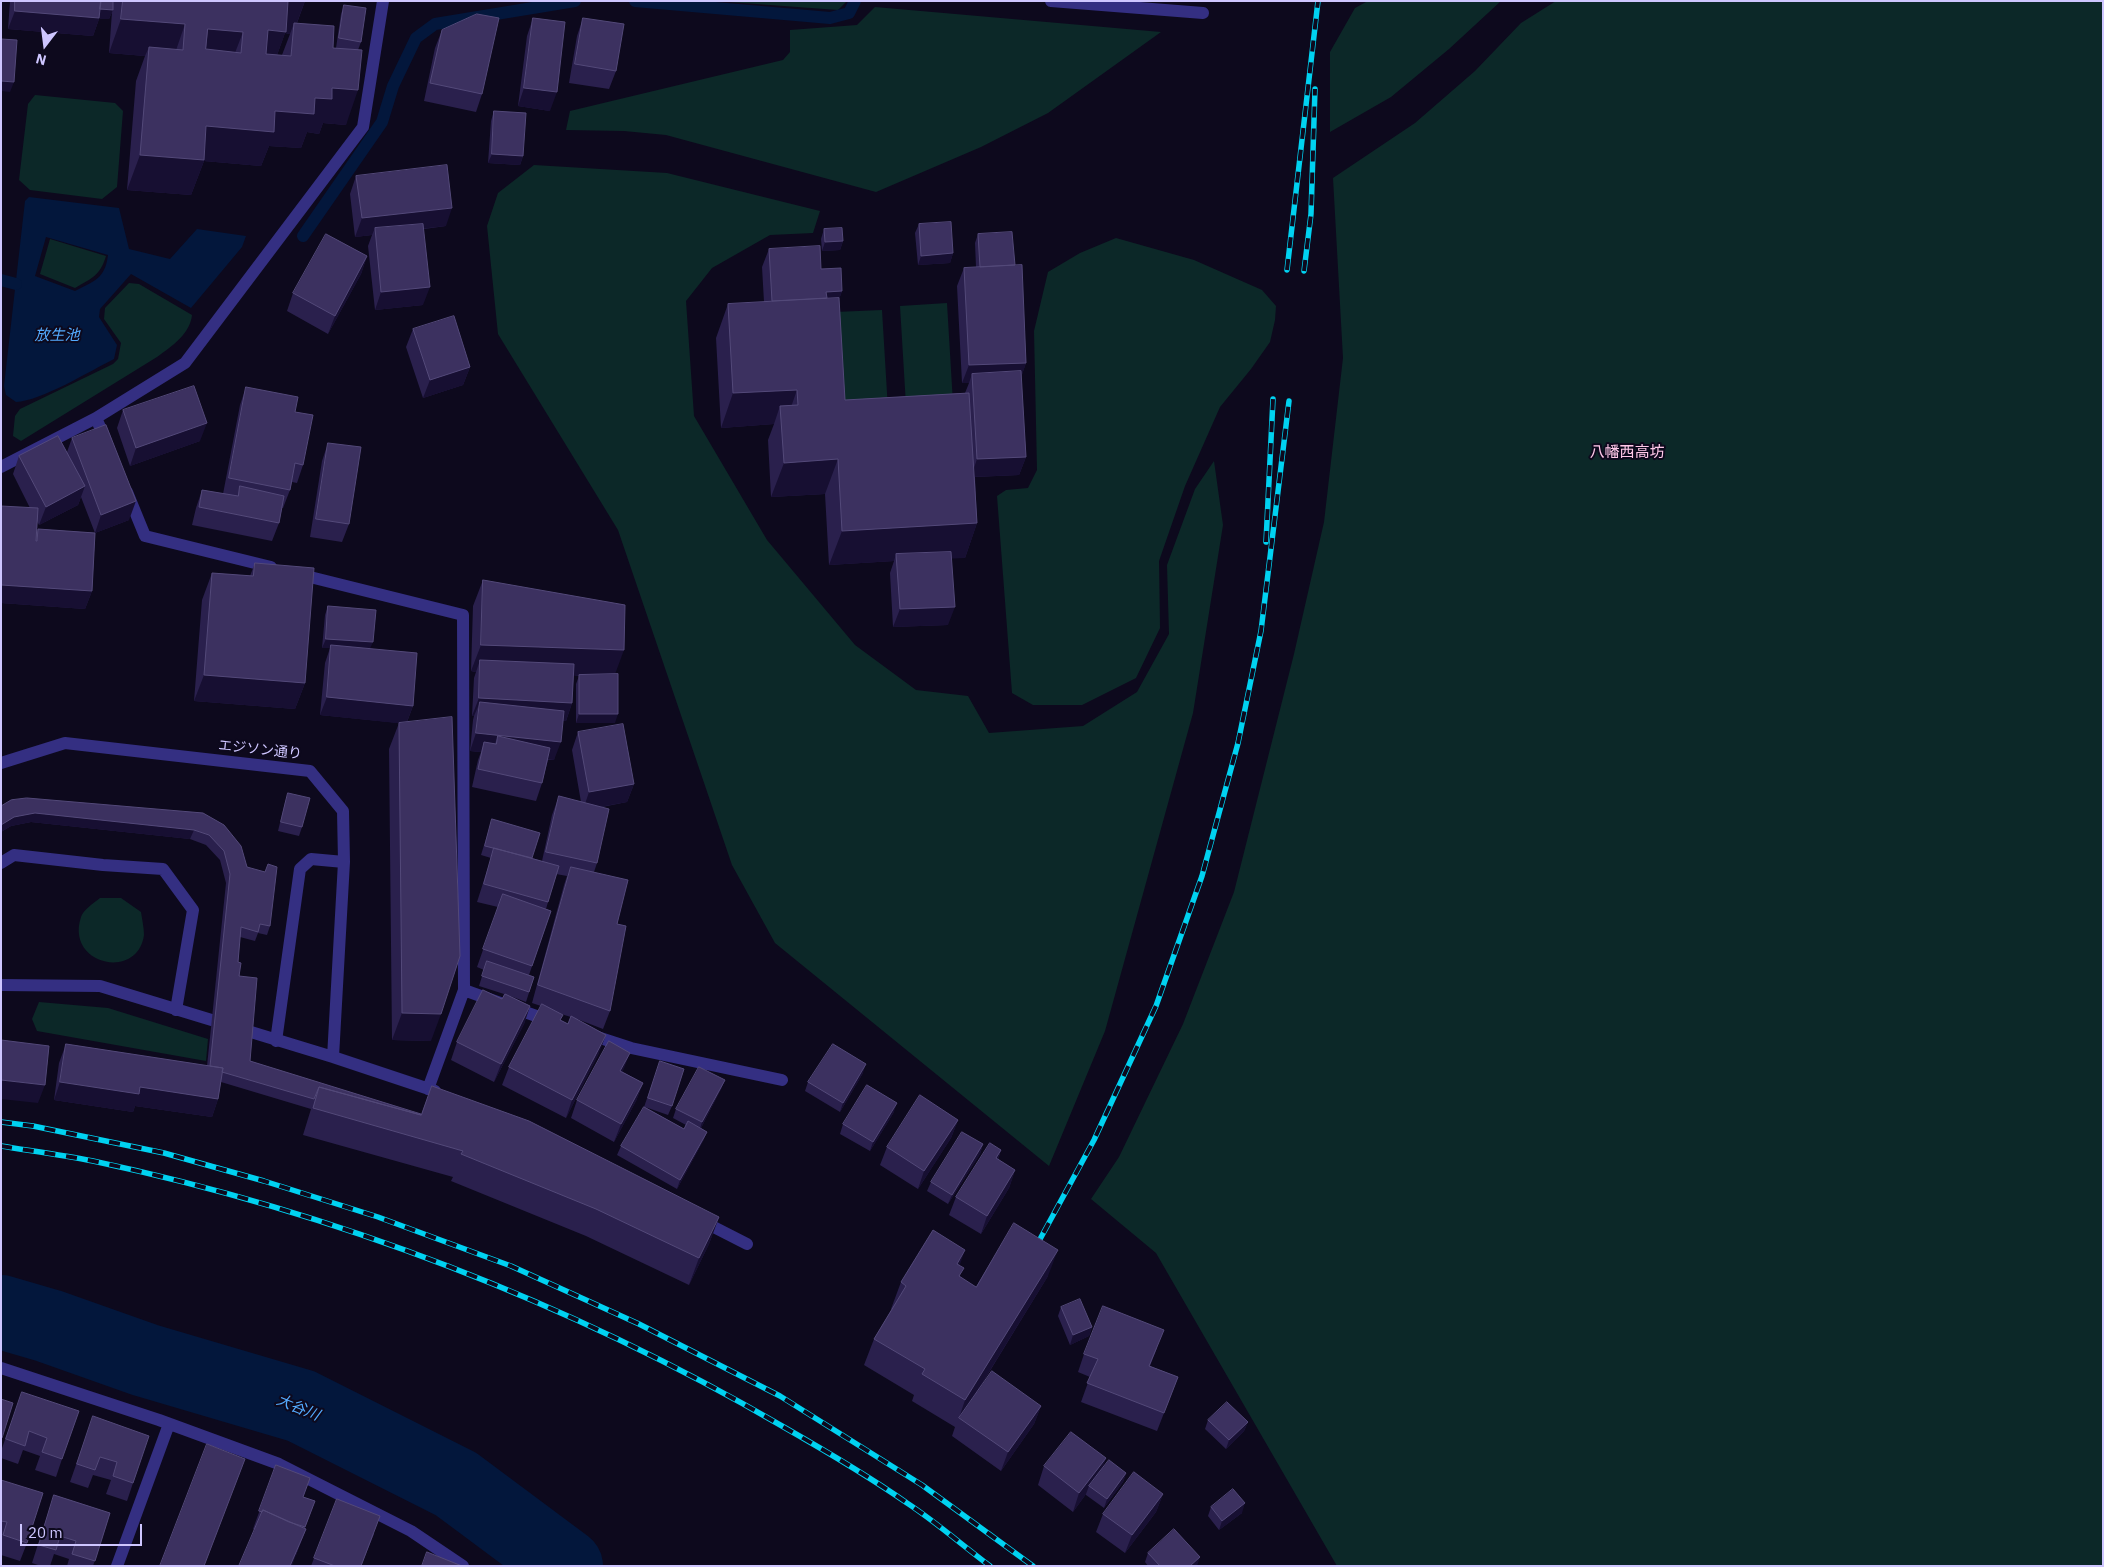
<!DOCTYPE html>
<html>
<head>
<meta charset="utf-8">
<style>
  body { margin:0 }
  #map { position:relative; width:2104px; height:1567px; overflow:hidden; background:#0d091d; font-family:"IBM Plex Sans",sans-serif }
  canvas { display:block }
  .frame { position:absolute; inset:0; border:2px solid #cec6ff; pointer-events:none }
  .north { position:absolute; left:20px; top:20px; width:50px; height:50px; -webkit-text-stroke:4px #0d091d; paint-order:stroke; rotate:195deg; font-size:14px; font-weight:700; line-height:20px; text-align:center; color:#cec6ff }
  .north::after { content:''; display:block; margin:auto; width:18px; height:22px; background:#cec6ff; clip-path:polygon(50% 0,100% 100%,50% 72%,0 100%) }
  .scale { position:absolute; left:20px; top:1524px; width:122px; height:22px; box-sizing:border-box; border:2px solid #cec6ff; border-top:0; padding-left:6px; font-size:15px; line-height:18px; white-space:nowrap; color:#cec6ff; -webkit-text-stroke:4px #0d091d; paint-order:stroke }
</style>
</head>
<body>
<div id="map">
<canvas width="2104" height="1567"></canvas>
<div class="frame"></div>
<div class="north">N</div>
<div class="scale">20 m</div>
</div>
<script>
const context = document.querySelector('canvas').getContext('2d');
context.lineJoin = 'round';
function fillPath(path, color) {
  context.fillStyle = color;
  context.fill(path, 'evenodd');
}
function stroke(path, color, width, dash) {
  context.strokeStyle = color;
  context.lineWidth = width;
  context.lineCap = dash ? 'butt' : 'round';
  context.setLineDash(dash || []);
  context.stroke(path);
}
function drawText(font, color, halo, rows, align = 'center') {
  context.font = font + ' "IBM Plex Sans","Noto Sans JP",sans-serif';
  context.lineWidth = 4;
  context.setLineDash([]);
  context.textBaseline = 'middle';
  context.strokeStyle = halo;
  context.fillStyle = color;
  for (const [text, x, y, turn = 0] of rows) {
    context.save();
    context.translate(x, y);
    context.rotate((+turn || 0) * Math.PI / 180);
    context.textAlign = isNaN(turn) ? turn : align;
    if (halo) context.strokeText(text, 0, 0);
    context.fillText(text, 0, 0);
    context.restore();
  }
}
fillPath(new Path2D(`
  M716,1h131l-9,9z
  M1368,1h133l-52,48 -58,48 -61,35v-80l25,-44z
  M1556,1h547v1565h-766l-181,-313 -65,-54 28,-42 64,-133 51,-132 60,-238 30,-132 19,-164 -10,-180 82,-55 60,-52 46,-48z
  M875,7l286,25 -113,81 -67,34 -105,45 -210,-57 -42,-4 -58,-1 4,-19 213,-51 7,-8v-22l67,-5z
  M35,95l80,8 8,8 -6,76 -15,12 -72,-9 -11,-10 9,-76z
  M534,165l133,8 153,38 -7,22 -43,2 -58,33 -26,33 8,115 73,124 88,105 61,45 52,6 21,37 94,-7 54,-34 32,-58 -2,-69 28,-76 19,-28 9,64 -30,188 -88,318 -56,135 -274,-223 -43,-78 -114,-335 -120,-196 -11,-108 11,-33z
  M1116,238l78,22 68,30 14,16 -1,14 -5,22 -19,27 -31,38 -35,79 -26,75 1,67 -24,50 -54,27h-49l-21,-12 -15,-197 9,-6 22,-2 9,-18 -3,-139 14,-59 32,-19z
  M50,239l56,17c-6,20 -14,22 -31,32l-35,-14z
  M129,283l10,1 53,31c-2,19 -20,31 -35,42l-136,84 -8,-5 2,-20 5,-7 93,-45 5,-5 3,-16 -17,-24 1,-11z
  M947,303l7,117 -47,2 -7,-116z
  M882,310l7,116 -46,3 -8,-117z
  M100,898h21l20,14c1,7 3,16 3,23 -6,46 -79,30 -63,-18 2,-7 13,-14 19,-19z
  M39,1002l69,6 100,31 -2,22 -169,-30 -5,-12z`), '#0c2828');
fillPath(new Path2D(`
  M29,197l90,11 10,41 41,10 27,-30 49,7 -4,11 -51,61 -60,-34 -31,35 -1,8 18,28 -3,14c-24,12 -73,42 -98,43l-10,-7 -2,-9 21,-185zM46,237l62,18c-3,24 -14,26 -33,36l-40,-15z`), '#03173c');
stroke(new Path2D(`
  M635,1l195,17 19,-5 6,-12
  M303,236l79,-114 11,-36 23,-48 19,-14 140,-23
  M1,280l15,4`), '#03173c', 12);
stroke(new Path2D(`
  M1,1312l48,14 96,34 156,46 155,78 110,82`), '#03173c', 74);
stroke(new Path2D(`
  M1051,1l152,12
  M96,418l10,23
  M1,467l95,-49 89,-55 178,-236 20,-126
  M127,492l18,44 126,31
  M298,574l165,41 1,375 -36,99
  M1,763l64,-20 245,28 33,40 1,51 -11,195
  M1,863l13,-8 89,10 60,4 30,41 -17,100
  M1,985l99,1 233,71 102,34
  M464,990l86,31
  M588,1034l43,14 151,32
  M276,1041l24,-172 11,-10 33,3
  M700,1220l47,24
  M1,1368l158,52 120,44 132,67 52,35
  M117,1566l52,-142`), '#342f82', 12);
const rail = new Path2D(`
  M1287,270l31,-269
  M1304,271l7,-57 4,-125
  M1266,542l7,-143
  M1,1122l32,4 131,27 100,28 114,36 133,49 128,58 141,72 142,89 111,81
  M1,1146c31,5 61,9 92,15 241,51 476,141 689,265 42,24 85,49 125,77 29,19 55,42 83,63
  M1033,1252l61,-112 62,-134 46,-130 36,-133 23,-112 28,-230`);
stroke(rail, '#00d2f1', 5.5);
stroke(rail, '#0d091d', 4, [11]);
fillPath(new Path2D(`
  M10,1h295l-8,22 36,25h7h-4l5,-34 3,-9 17,37 -3,8 -12,75 -23,-2 -4,11 -12,-2 -6,16 -32,-2 -8,20 -57,-5 -13,34 -64,-5 9,-109 9,-25 -36,-3 3,-41 -3,7h-10l-6,17 -85,-7zM285,33l5,1 -8,21h-5z
  M533,18l17,93 -32,-5 9,-70z
  M583,18l33,53 -7,18 -40,-6 8,-47z
  M442,30l40,64 -6,18 -52,-11 11,-53z
  M494,111l29,45 -3,9 -32,-2 3,-42z
  M356,176l90,50 -22,3 -1,76 -48,5 -7,-64 4,-11 -17,2 -5,-43z
  M919,224l34,29 -3,10 -32,2 -3,-32z
  M824,229l19,12 -3,9 -18,1 -1,-12z
  M978,234l37,31 11,98 -5,14 5,80 -7,18 -44,2 2,46 -12,35h-13l-4,67 -55,2 -3,-54 4,-12 -65,4 -4,-71 -54,3 -3,-57 6,-16 -53,4 -5,-90 12,-34 36,-2 -2,-35 7,-18 73,42 -3,8 6,101 120,-7 4,-10h-7l-5,-97 7,-18 12,-1 -1,-24z
  M367,256l-6,18 -33,60 -41,-23 6,-18z
  M413,329l57,38 -7,18 -40,13 -17,-51z
  M246,387l49,25 8,53 -6,18 -5,-1 -2,8 -7,18h-1l-3,15 -7,18 -80,-16 4,-17 6,-18 21,4 17,-89z
  M123,410l77,31 -70,25 -13,-38z
  M72,438l57,82 -34,13 -3,58 -7,18 -84,-6 29,-95 -17,-34 6,-18 48,-4zM81,497l14,36 -57,-4 -2,6 1,-14 2,4 39,-20z
  M328,443l21,81 -7,18 -32,-5 12,-76z
  M255,563l50,120 -10,26 -101,-8 8,-101 10,-27 38,3z
  M483,580l132,94v49h-39v-39l3,-8 -6,-1 -1,28 -6,18h-3l-9,39h-6l-6,23 -6,18 -64,-14 6,-27 3,-8 -11,-1 3,-31 1,-4h-2l2,-38 2,-6 -5,-1 2,-65z
  M328,606l42,43 43,57 -6,16 24,319 -39,-1 -3,-291 10,-26 -79,-8 5,-52 5,-15h-8l3,-33z
  M578,732l56,52 -7,18 -25,5 -5,56 -3,9 23,52 -7,87 -7,18 -26,-10 22,34 -33,65 -64,-33 7,-18 32,-61 -9,-3 32,-118 3,-9 -11,-2 -10,35 5,2 -22,64 5,2 -8,25 -16,-6 20,10 -6,18 -30,58 -43,-22 6,-18 45,-43 2,-5 -25,-8 5,-16 -7,-3 21,-60 -21,-5 14,-44 -10,-3 11,-36 40,39 10,3 10,-46 7,-19 22,6 -9,-52zM561,1014l10,3 -3,7 -7,-4z
  M288,793l14,34 -3,9 -21,-5 7,-29z
  M1,806l202,7 44,54 23,59 -3,9 -9,-2 -3,8 -15,-4 -2,25 12,99 469,156 -10,27 -20,41 -103,-49 -135,-55 2,-4 -150,-42 8,-26 -90,-27 -3,17 -6,18 -77,-11 -2,6 -79,-12 5,-37 7,-19 141,22 19,-183 -6,-23 -14,-15 -16,-6 -159,-17 -20,4 -10,6z
  M660,1061l12,45 -4,9 -23,-8 39,22 2,-4 -13,-7 3,-9 49,-29 -4,9 -20,39 6,4 -4,9 -26,48 -60,-34 4,-9 23,-39z
  M623,1071v1l20,11 -7,18 -22,41 -43,-24 6,-18z
  M863,1073l-23,39 -35,-21 3,-9z
  M894,1112l-24,39 -30,-17 3,-10z
  M958,1120l-7,18 -33,51 -38,-24 7,-18z
  M983,1144l-3,10 -32,50 -21,-13 4,-9z
  M1001,1150l-3,10 17,10 -6,18 -28,46 -32,-19 7,-18z
  M959,1266l1,11 16,10 72,-11 -71,116 64,14 -7,18 -33,47 -49,-35 3,-9 -43,-26 2,-6 -50,-30 10,-26 18,-30h-1l10,-27z
  M1061,1307l31,20 -3,9 -19,9 -12,-29z
  M1157,1348l-7,18 28,11 -21,54 -76,-29 9,-25 -12,-5 6,-18z
  M22,1392l40,67 -6,18 -21,-7 5,-14 -17,-6 -5,14 -17,-6v-7z
  M93,1416l40,67 -6,18 -21,-7 5,-14 -18,-5 -5,13 -18,-6z
  M1208,1420l40,2 -4,9 -18,18 -21,-20z
  M1106,1458l-4,10 24,5 -3,9 -19,26 -18,-13v-1l-13,18 -35,-27 6,-19z
  M276,1465l27,32 12,4 -10,27 1,1 -10,26 -43,-26z
  M1,1480l26,63 -7,18 -19,-6z
  M1163,1494l-7,18 -31,41 -29,-21 7,-18z
  M54,1495l56,18 -17,53h-26l2,-7 -15,-5 -4,12h-9l-9,-3 16,-50z
  M337,1499l37,35 -13,32h-50z
  M1211,1507l31,6 -23,17 -11,-14z
  M1148,1553l49,13h-49l-3,-4z`), '#2a204d');
fillPath(new Path2D(`
  M287,1h18l-12,32 1,-10 -4,11 -5,-1 -12,33 -17,-1 12,-35z
  M100,9l13,1 -4,9h-10l-6,17 -85,-7 7,-18z
  M121,19l64,5 -12,35 -24,-12 -4,9 -36,-3z
  M208,29l35,3 -13,34 -35,-3z
  M1,81l13,1 -4,10 -9,-1z
  M332,88l26,2 -12,35 -23,-2 -4,11 -12,-2 -6,16 -32,-2 -8,20 -57,-5 -13,34 -64,-5 13,-35 66,-29 69,-15 40,-13z
  M524,88l33,4 -7,19 -32,-5z
  M492,154l31,2 -3,9 -32,-2z
  M452,208l-6,18 -71,8v-6l-3,7 -17,2 7,-19z
  M843,241l-3,9 -18,1 3,-9z
  M953,253l-3,10 -32,2 3,-9z
  M367,256l-6,18 -33,60 7,-18z
  M430,287l-7,18 -48,5 6,-18z
  M842,291l-6,18 -10,1v-18z
  M1026,363l-6,18 -48,-7 -3,9h-7l7,-18z
  M470,367l-7,18 -40,13 7,-18z
  M797,390l-12,34 -5,-18 -6,18 -53,4 12,-35z
  M207,423l-7,18 -70,25 6,-18z
  M1026,457l-7,18 -48,2 6,-18z
  M838,459l-13,35 -54,3 13,-34z
  M85,486l-7,19 -39,20 7,-18z
  M136,501l-7,19 -34,13 6,-18z
  M977,523l-12,35 -68,3 -1,-7 -2,7 -65,4 13,-34z
  M1,585l91,6 -7,18 -84,-6z
  M955,607l-7,18 -55,2 7,-18z
  M326,639l47,3 -4,9 -38,-6 -1,3h-8z
  M481,645l143,5 -10,27 -134,-5v-12l-4,12 -5,-1z
  M204,675l101,8 -10,26 -101,-8z
  M327,697l86,9 -7,18 -86,-9z
  M479,698l93,5 -6,18 -88,-5 2,-14 -6,14h-2z
  M579,714h39l-3,9h-39z
  M476,733l85,9 -7,18 -61,-6 3,-10 2,-8 -7,17 -7,-11 -3,10 -11,-1z
  M634,784l-7,18 -44,8 6,-18z
  M35,813l159,17 -4,9 -159,-17 -20,4 -10,6v-7l13,-8z
  M530,1006l-6,18 -30,58 7,-18z
  M402,1013l39,1 -10,27 -39,-1z
  M606,1035l-7,18 -33,65 6,-18z
  M630,1053l-7,18 -10,18 7,-18z
  M866,1064l-3,9 -23,39 3,-9z
  M1,1080l44,5 -7,18 -37,-4z
  M725,1080l-4,9 -22,43 3,-10z
  M60,1082l80,5 78,12 -6,18 -77,-11 -2,6 -79,-12z
  M643,1083l-7,18 -22,41 7,-18z
  M897,1103l-3,9 -24,39 3,-9z
  M958,1120l-7,18 -33,51 6,-18z
  M707,1132l-4,9 -26,48 3,-9z
  M983,1144l-3,10 -32,50 4,-9z
  M1001,1150l-6,18 1,-10z
  M1015,1170l-6,18 -28,46 6,-18z
  M719,1217l-10,27 -20,41 10,-27z
  M965,1250l-9,26 1,-12z
  M1058,1250l-10,26 -88,143 -1,-1 6,-18z
  M1092,1327l-3,9 -19,9 3,-10z
  M1041,1406l-7,18 -33,47 7,-19z
  M1248,1422l-4,9 -18,18 3,-9z
  M1106,1458l-7,19 -10,9 -3,8 -13,18 6,-19z
  M1126,1473l-3,9 -19,26 3,-9z
  M1163,1494l-7,18 -31,41 7,-18z
  M1245,1503l-3,10 -23,17 3,-9z
  M306,1529l-10,26 -4,11h-2z
  M1200,1557l-3,9h-7z`), '#170f32');
const building = new Path2D(`
  M15,1h86l-2,17 -84,-7z
  M101,1h12v9l-13,-1z
  M123,1h165l-2,31 -18,-2 -2,24 25,2 3,-33 40,3 -1,22 29,2 -4,40 -26,-2v11l-17,-1 -1,16 -39,-3 -1,21 -68,-6 -2,34 -64,-5 9,-108 34,3 2,-26 -64,-5zM208,29l35,3 -2,21 -35,-4z
  M344,5l22,3 -5,34 -22,-4z
  M477,14l22,4 -17,76 -52,-11 12,-53z
  M533,18l32,4 -8,70 -33,-4z
  M583,18l41,6 -8,47 -41,-7z
  M1,39l16,1 -3,42 -13,-1z
  M494,111l32,2 -3,43 -31,-2z
  M447,165l5,43 -90,10 -6,-42z
  M951,222l2,31 -32,3 -2,-32z
  M423,224l7,63 -49,5 -6,-64z
  M842,228l1,13 -18,1 -1,-13z
  M1012,232l3,33 -35,2 -2,-33z
  M326,234l41,22 -32,60 -42,-23z
  M820,246l1,23 20,-1 1,23 -16,1 1,6 -55,3 -3,-52z
  M1022,265l4,98 -57,2 -5,-97z
  M839,298l6,102 124,-7 8,130 -135,8 -4,-72 -54,4 -4,-57 18,-1 -1,-15 -64,3 -5,-89z
  M454,316l16,51 -40,13 -17,-51z
  M1021,371l5,86 -49,2 -5,-85z
  M194,386l13,37 -71,25 -13,-38z
  M246,387l52,10 -3,15 18,3 -10,50 -8,-2 -5,27 -61,-12z
  M106,425l30,76 -35,14 -29,-77z
  M58,436l27,50 -39,21 -27,-51z
  M328,443l33,4 -12,77 -33,-5z
  M240,486l44,10 -5,27 -80,-16 3,-17 36,6z
  M1,506l37,2 -2,33h1l1,-12 57,4 -3,58 -91,-6z
  M951,552l4,55 -55,2 -4,-55z
  M255,563l59,5 -9,115 -101,-8 8,-102 41,3z
  M483,580l142,25 -1,45 -143,-5z
  M328,606l48,4 -3,32 -47,-3z
  M331,645l86,8 -4,53 -86,-9z
  M480,660l94,4 -2,39 -93,-5z
  M618,674v40h-39v-39z
  M480,702l84,9 -3,31 -85,-9z
  M452,717l8,239 -19,58 -39,-1 -3,-290z
  M623,724l11,60 -45,8 -11,-60z
  M498,736l52,12 -8,35 -64,-14 6,-27 12,2z
  M288,793l22,5 -8,29 -21,-5z
  M559,796l50,13 -12,54 -51,-11z
  M27,798l176,15 21,12 17,21 6,21 18,5 3,-8 9,3 -7,59 -10,-2 -2,8 -17,-5 -3,35 3,1 -2,13 18,2 -7,83 171,53v1l-102,-28 -5,12 -92,-27 1,-4 -13,-2 20,-192 -6,-23 -15,-16 -15,-5 -159,-17 -21,4 -13,8v-19l10,-6z
  M492,819l48,14 -8,25 -47,-12z
  M494,848l65,18 -11,36 -64,-18z
  M571,867l57,13 -11,44 9,2 -16,85 -72,-26z
  M503,894l48,17 -19,55 -49,-17z
  M487,961l47,16 -5,15 -47,-16z
  M483,990l19,9 3,-5 25,12 -29,58 -44,-22z
  M542,1004l21,11 -3,5 8,4 3,-8 35,19 -34,65 -63,-33z
  M1,1040l48,6 -4,39 -44,-5z
  M609,1041l21,12 -10,18 23,12 -22,41 -44,-24z
  M66,1044l157,24 -5,31 -78,-12 -1,7 -79,-12z
  M833,1044l33,20 -23,39 -35,-21z
  M660,1061l24,8 -12,37 -24,-8z
  M699,1067l26,13 -23,42 -26,-13z
  M867,1085l30,18 -24,39 -30,-18z
  M432,1086l97,35 190,96 -20,41 -103,-49 -135,-55 2,-3 -150,-43 6,-21 102,28z
  M920,1095l38,25 -34,51 -37,-24z
  M644,1107l40,22 4,-8 19,11 -27,48 -59,-34z
  M962,1132l21,12 -31,51 -21,-13z
  M990,1143l11,7 -5,8 19,12 -28,46 -31,-19z
  M1014,1223l44,27 -93,150 -43,-26 3,-5 -51,-30 32,-53 -5,-4 32,-52 32,20 -8,14 7,4 -5,8 17,11z
  M1080,1299l12,28 -19,8 -12,-28z
  M1103,1306l61,24 -15,36 29,11 -14,36 -77,-30 11,-24 -14,-5z
  M992,1371l49,35 -33,46 -49,-34z
  M22,1392l57,19 -17,48 -20,-7 5,-14 -18,-7 -4,15 -19,-7z
  M1,1399l12,4 -11,35h-1z
  M1227,1402l21,20 -19,18 -21,-20z
  M93,1416l56,20 -16,47 -20,-7 4,-14 -17,-5 -5,13 -18,-6z
  M1071,1432l35,26 -27,35 -35,-27z
  M207,1444l38,15 -41,107h-44z
  M1109,1460l17,13 -19,26 -18,-13z
  M276,1465l34,13 -7,19 12,4 -10,26 -16,-5 -26,-12 -1,2 -3,-1z
  M1134,1472l29,22 -31,41 -29,-21z
  M1,1480l42,13 -16,50 -24,-8 4,-13 -6,-1z
  M1233,1489l12,14 -23,18 -11,-14z
  M54,1495l56,18 -15,48 -23,-7 4,-13 -16,-5 -4,14 -17,-5z
  M337,1499l43,17 -19,50h-26l-21,-8z
  M263,1510l43,19 -16,37h-51z
  M1174,1529l26,28 -10,9h-30l-12,-13z
  M427,1552l35,14h-40z`);
fillPath(building, '#3c3160');
stroke(building, '#534979', 1);
drawText('14px', '#cec6ff', '#0d091d', [
  ["エジソン通り",260,750,6]
]);
drawText('italic 15px', '#54abff', '#0d091d', [
  ["放生池",57,336],
  ["大谷川",298,1408,22]
]);
drawText('15px', '#ffc8e9', '#0d091d', [
  ["八幡西高坊",1627,453]
]);
</script>
</body>
</html>
